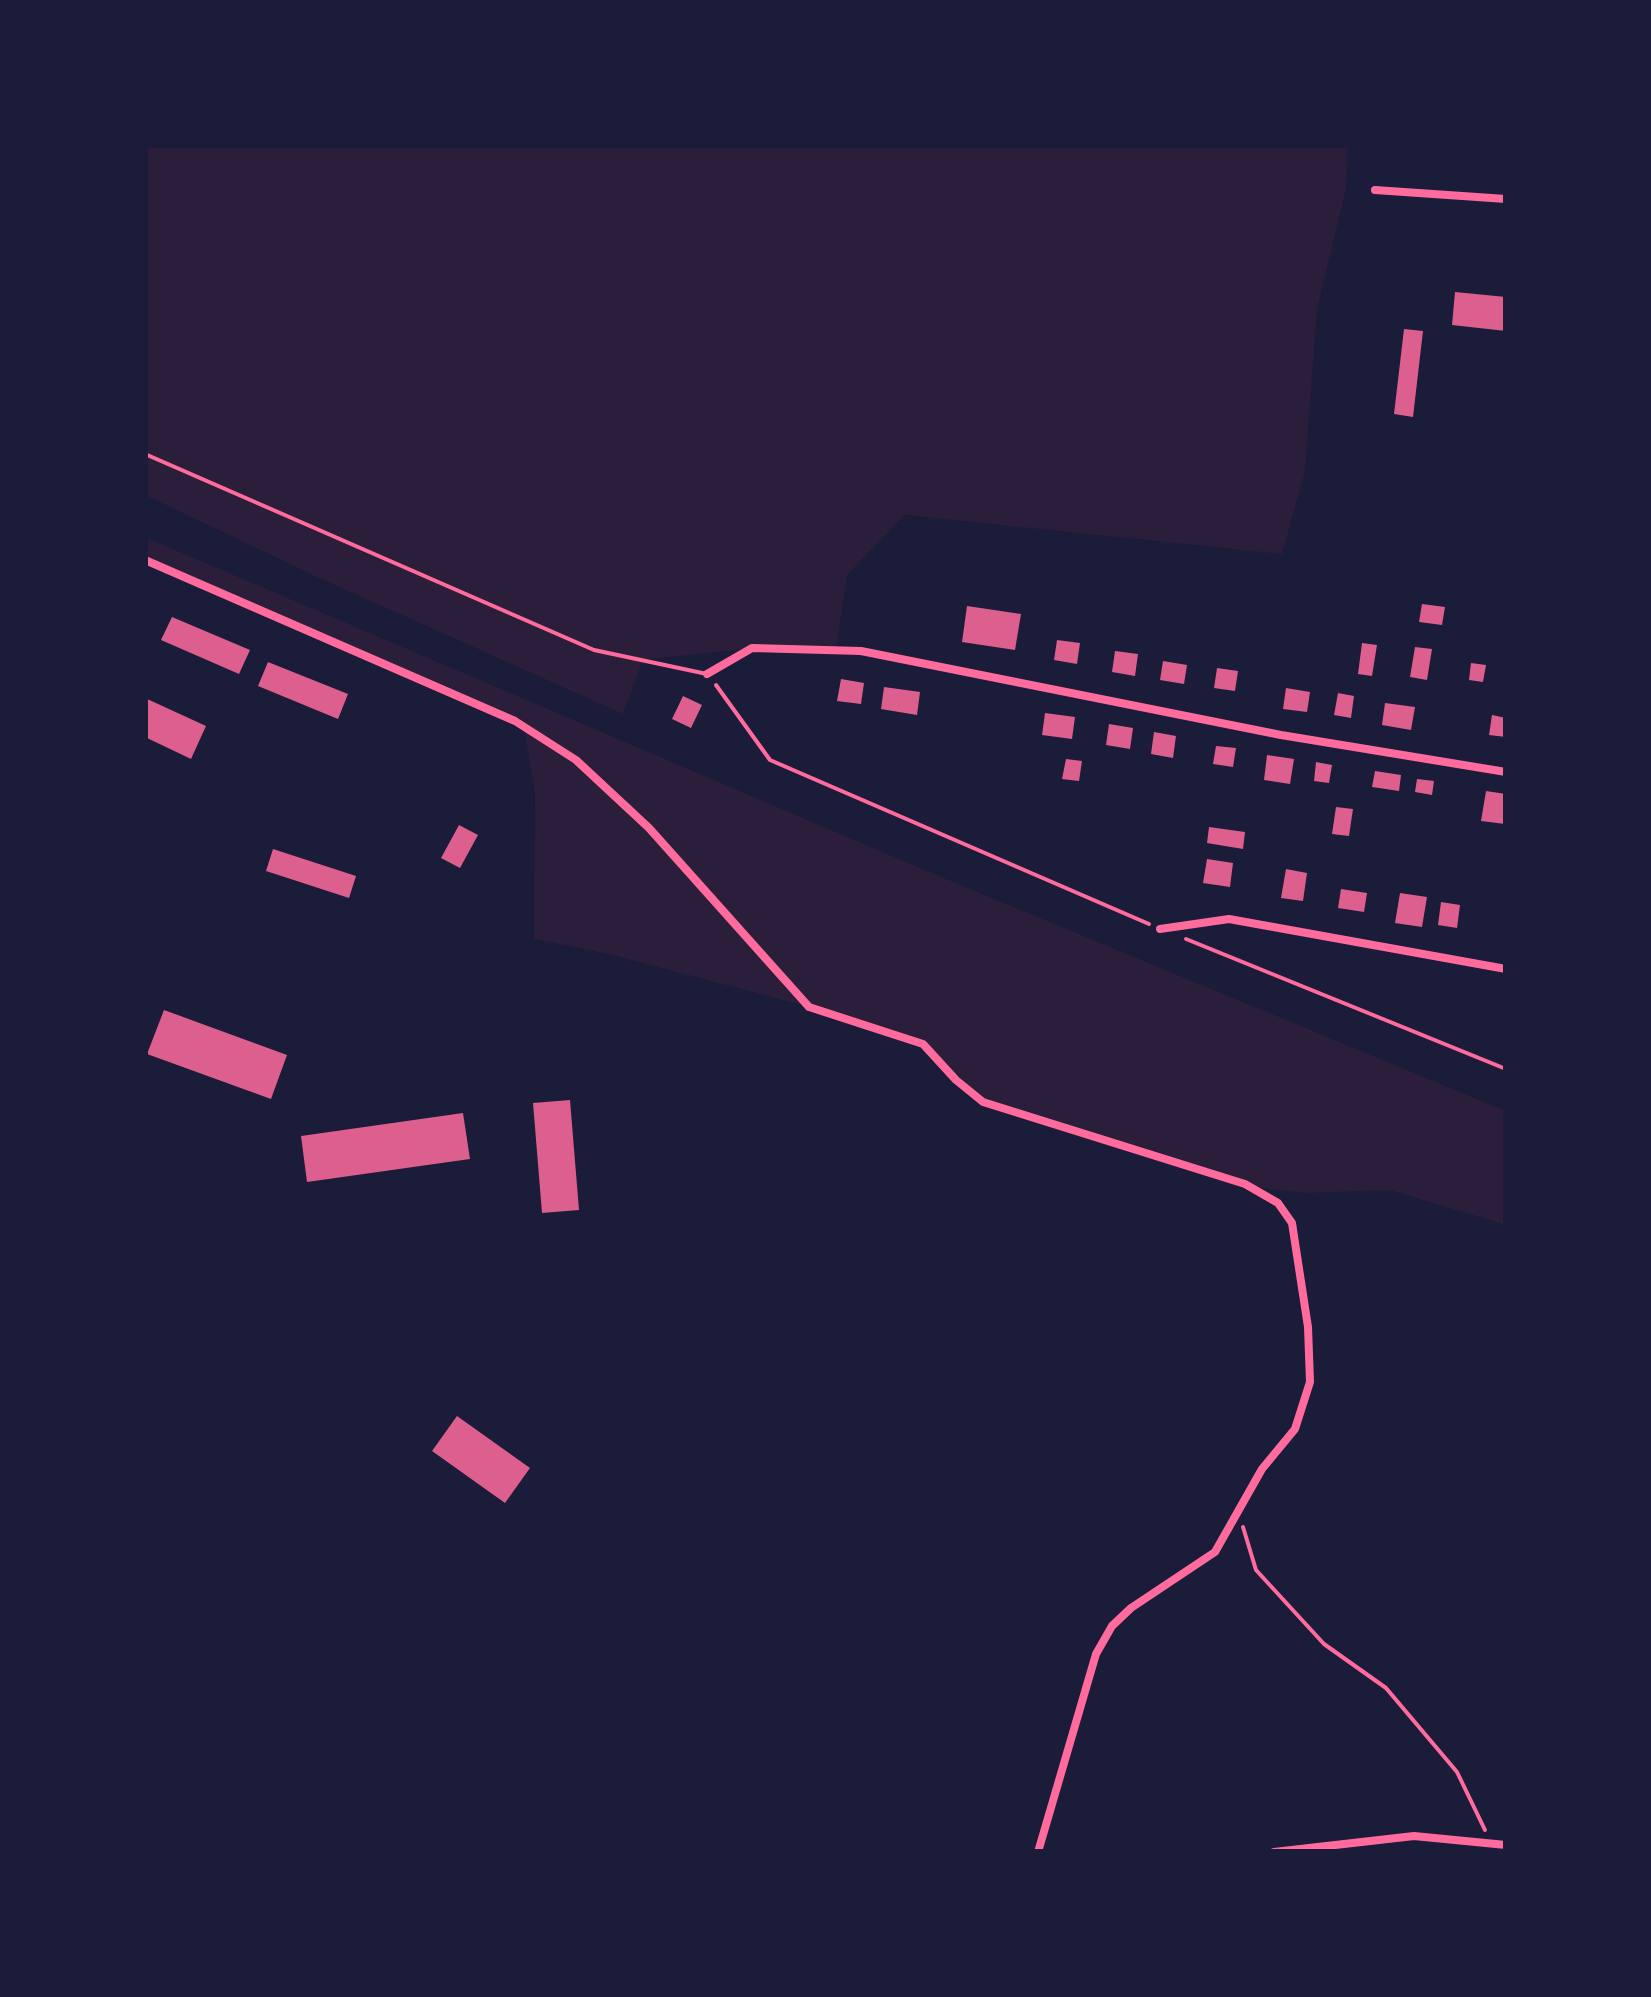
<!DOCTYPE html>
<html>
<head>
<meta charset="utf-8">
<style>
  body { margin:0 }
  #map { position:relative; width:1651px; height:1997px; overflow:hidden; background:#1b1b3a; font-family:"DM Sans",sans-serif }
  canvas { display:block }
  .frame { position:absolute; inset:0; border:148px solid #1b1b3a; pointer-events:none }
</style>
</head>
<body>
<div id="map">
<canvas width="1651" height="1997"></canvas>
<div class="frame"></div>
</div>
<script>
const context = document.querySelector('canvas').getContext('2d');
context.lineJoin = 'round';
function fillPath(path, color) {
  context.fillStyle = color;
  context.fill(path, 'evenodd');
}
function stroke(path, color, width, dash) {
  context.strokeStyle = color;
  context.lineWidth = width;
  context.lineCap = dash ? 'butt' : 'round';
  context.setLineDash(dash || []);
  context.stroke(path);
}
fillPath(new Path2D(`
  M145,145h1203l-2,43 -29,122 -12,161 -23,83 -377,-39 -58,60 -11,75 -84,-2 -109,12 -20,54 -306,-137 -172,-82z
  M145,537l801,342 560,232v114l-116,-35 -85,3 -44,-5 -278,-86 -57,-59 -117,-36 -196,-52 -79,-16 1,-145 -11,-67 -379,-167z`), '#2a1e3b');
fillPath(new Path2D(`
  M1455,292l51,5v34l-54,-6z
  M1404,329l19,2 -10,86 -19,-3z
  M1422,604l23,3 -3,18 -23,-3z
  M967,606l54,8 -6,36 -53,-8z
  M172,617l78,33 -11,24 -78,-34z
  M1057,640l23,3 -3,21 -23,-4z
  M1362,643l15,2 -5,31 -14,-2z
  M1415,647l17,2 -5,31 -17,-3z
  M1115,651l23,3 -3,22 -23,-4z
  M1163,661l24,4 -3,19 -24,-4z
  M268,662l80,32 -10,25 -80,-33z
  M1471,663l15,2 -3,17 -14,-2z
  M1217,668l21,3 -3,20 -21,-3z
  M841,679l23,4 -3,21 -24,-3z
  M884,687l36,5 -3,23 -36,-6z
  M1286,688l24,4 -3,20 -24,-3z
  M1338,693l16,3 -3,22 -17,-3z
  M683,696l19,9 -11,23 -19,-9z
  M145,698l61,28 -15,33 -46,-22z
  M1385,703l30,4 -4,23 -29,-5z
  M1045,713l30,4 -3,22 -30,-4z
  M1492,715l14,3v19l-17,-2z
  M1109,724l24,4 -3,21 -24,-4z
  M1154,732l22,4 -3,22 -22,-4z
  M1216,746l20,2 -3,19 -20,-3z
  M1267,755l27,4 -4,25 -26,-4z
  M1066,759l16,2 -3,20 -17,-2z
  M1316,762l16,3 -3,18 -15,-2z
  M1375,771l26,4 -2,16 -27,-4z
  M1417,779l17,2 -2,14 -17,-3z
  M1486,791l20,3 -1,30 -24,-3z
  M1336,807l17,2 -4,27 -17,-2z
  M459,825l19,10 -18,33 -19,-10z
  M1209,827l36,5 -2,17 -36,-6z
  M273,849l83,27 -7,22 -83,-27z
  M1207,859l26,4 -3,24 -27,-4z
  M1286,869l21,4 -4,28 -22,-3z
  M1341,889l26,4 -3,19 -26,-4z
  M1400,893l27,4 -5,30 -27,-4z
  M1441,902l19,3 -3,23 -19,-3z
  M164,1010l123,45 -16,44 -124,-45z
  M570,1100l9,110 -37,3 -9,-110z
  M463,1113l7,46 -163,23 -6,-46z
  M457,1416l73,52 -25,35 -73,-52z`), '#dd5f8e');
stroke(new Path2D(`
  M716,685l54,75 379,164
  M1186,939l320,130
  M1243,1527l13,43 68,74 62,44 71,84 28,58`), '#ff6b9d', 4);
stroke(new Path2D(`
  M145,454l449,196 113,24`), '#ff6b9d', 4);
stroke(new Path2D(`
  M1375,190l131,9
  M145,560l370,161 61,39 73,68 160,179 114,37 33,36 27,22 262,82 33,19 14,20 16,104 2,55 -15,47 -33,40 -47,83 -84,56 -19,18 -16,28 -58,198
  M707,674l45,-26 109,3 420,84 225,37
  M1160,929l69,-10 277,50
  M1274,1852l140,-16 92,9`), '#ff6b9d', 8);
</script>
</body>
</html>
